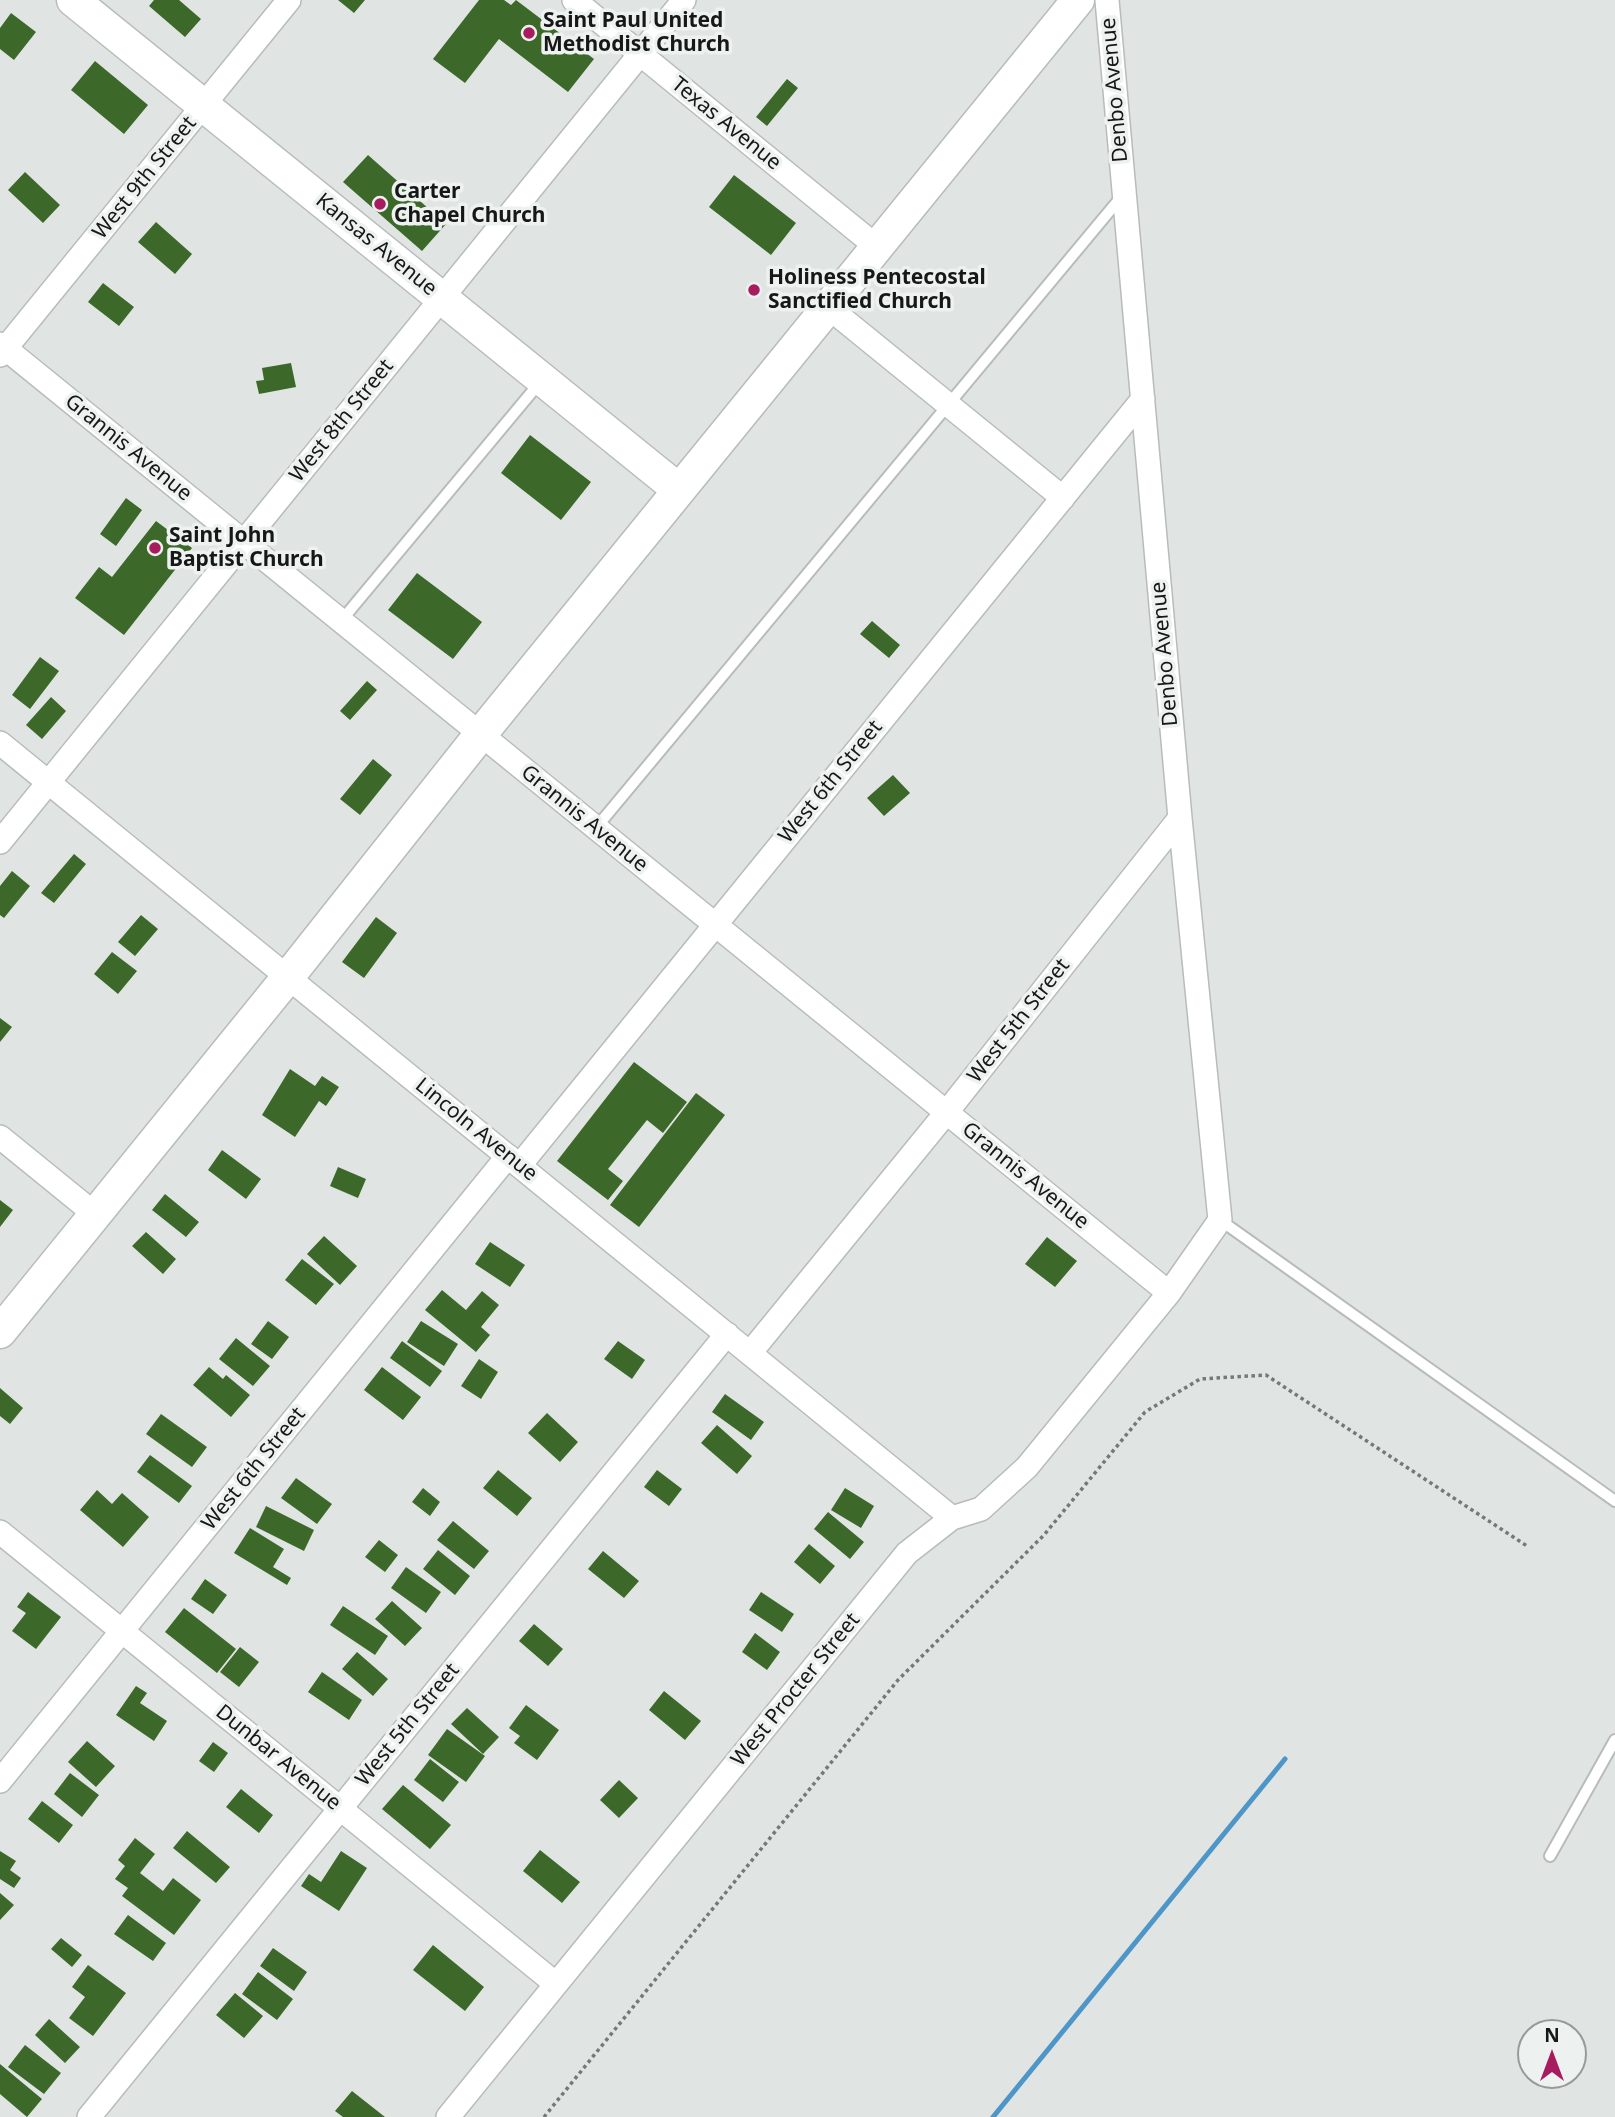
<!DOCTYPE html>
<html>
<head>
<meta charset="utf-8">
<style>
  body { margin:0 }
  #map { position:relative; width:1615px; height:2117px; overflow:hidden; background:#e0e5e3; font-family:"Noto Sans",sans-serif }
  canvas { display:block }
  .north { position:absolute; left:1517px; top:2019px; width:70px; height:70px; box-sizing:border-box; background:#edf2f1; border:2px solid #979a9a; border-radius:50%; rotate:0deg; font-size:19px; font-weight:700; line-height:28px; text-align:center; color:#161717 }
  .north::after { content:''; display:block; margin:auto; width:24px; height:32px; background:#a71c5f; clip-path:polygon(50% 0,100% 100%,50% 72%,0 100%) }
</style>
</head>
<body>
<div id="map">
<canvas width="1615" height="2117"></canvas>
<div class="north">N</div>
</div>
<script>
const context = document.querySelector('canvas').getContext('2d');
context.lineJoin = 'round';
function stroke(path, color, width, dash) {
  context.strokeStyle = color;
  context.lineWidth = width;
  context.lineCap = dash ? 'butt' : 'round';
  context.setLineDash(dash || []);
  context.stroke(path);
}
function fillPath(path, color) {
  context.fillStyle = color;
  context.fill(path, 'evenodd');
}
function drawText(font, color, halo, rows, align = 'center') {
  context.font = font + ' "Noto Sans",sans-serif';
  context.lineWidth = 7;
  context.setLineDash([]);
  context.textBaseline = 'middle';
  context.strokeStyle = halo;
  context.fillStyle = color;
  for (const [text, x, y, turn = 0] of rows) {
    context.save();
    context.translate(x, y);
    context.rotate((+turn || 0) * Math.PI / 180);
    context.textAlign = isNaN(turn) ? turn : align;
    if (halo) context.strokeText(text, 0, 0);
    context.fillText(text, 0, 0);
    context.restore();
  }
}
stroke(new Path2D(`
  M993,2117l292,-358`), '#4e95c8', 5);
fillPath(new Path2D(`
  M154,0h25l22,19 -16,18 -36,-31z
  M338,0h27l-11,13z
  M479,0h25l7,5 5,-5 78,59 -26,33 -69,-53 -34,44 -32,-24z
  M11,13l25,19 -22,28 -14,-11v-21z
  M95,61l53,44 -24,29 -53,-44z
  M787,79l11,9 -31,38 -11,-9z
  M368,155l78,69 -24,27 -79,-69z
  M25,172l35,33 -17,18 -35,-33z
  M734,175l62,48 -25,32 -62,-48z
  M156,222l36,32 -17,20 -37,-32z
  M103,283l31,24 -15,19 -31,-24z
  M291,363l5,24 -37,7 -3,-13 8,-1 -2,-12z
  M530,435l61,47 -30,38 -60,-47z
  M126,498l16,12 -26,36 -16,-12z
  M156,521l36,27 -68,87 -49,-37 24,-31 13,10z
  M417,573l65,49 -29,37 -65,-49z
  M872,621l28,24 -11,13 -29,-24z
  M40,657l19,14 -29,38 -18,-14z
  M367,681l10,9 -27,30 -10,-9z
  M51,697l15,14 -24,28 -16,-14z
  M373,759l19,16 -32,40 -20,-16z
  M893,775l17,18 -26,23 -17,-18z
  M74,854l12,10 -32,39 -13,-10z
  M12,871l18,15 -26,32 -4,-3v-29z
  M141,915l17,14 -23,27 -17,-14z
  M376,917l21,16 -33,45 -22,-16z
  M112,952l25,19 -19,23 -24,-20z
  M0,1018l12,9 -12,15z
  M634,1062l53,40 -24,31 -16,-13 -39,49 15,12 -15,19 -51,-39z
  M290,1069l25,17 7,-10 17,11 -13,19 -7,-5 -24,36 -33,-22z
  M696,1093l29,22 -86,112 -29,-22z
  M222,1150l39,29 -15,20 -38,-29z
  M338,1167l28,12 -8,19 -28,-12z
  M165,1194l34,28 -13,15 -34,-27z
  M0,1200l13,10 -13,17z
  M146,1232l30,27 -13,15 -31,-28z
  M324,1236l33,30 -17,19 -33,-31z
  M1047,1237l30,24 -22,26 -30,-23z
  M490,1242l35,23 -15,22 -35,-23z
  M302,1259l32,25 -18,21 -31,-25z
  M442,1290l24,20 16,-19 17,14 -18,22 9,8 -14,17 -51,-42z
  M268,1321l21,16 -17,22 -21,-15z
  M421,1321l37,23 -14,22 -37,-24z
  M236,1338l34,28 -17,20 -34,-27z
  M402,1341l40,30 -12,16 -40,-29z
  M618,1341l27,19 -13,19 -28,-20z
  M479,1359l19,13 -17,27 -20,-13z
  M209,1367l14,12 3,-4 24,20 -19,22 -38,-32z
  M382,1367l39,30 -18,23 -39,-30z
  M0,1388l23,20 -13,16 -10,-8z
  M725,1394l39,28 -13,18 -39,-28z
  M547,1413l31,29 -18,20 -32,-29z
  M161,1414l46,33 -15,20 -46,-33z
  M717,1425l35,31 -15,18 -36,-31z
  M150,1455l42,31 -13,17 -42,-31z
  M498,1470l34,28 -15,18 -34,-28z
  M657,1470l25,19 -13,17 -25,-19z
  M296,1478l36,26 -15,20 -36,-26z
  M423,1488l17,14 -10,14 -18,-14z
  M845,1488l29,18 -13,22 -30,-18z
  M97,1490l15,14 10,-11 27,24 -26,30 -43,-37z
  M266,1506l48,24 -10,21 -48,-24z
  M828,1512l36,30 -14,17 -36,-30z
  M453,1521l36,30 -15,18 -37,-29z
  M250,1528l34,21 -11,18 18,11 -4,7 -53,-32z
  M379,1540l19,15 -13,17 -20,-15z
  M809,1544l26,22 -15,18 -26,-22z
  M438,1550l32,26 -15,19 -32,-26z
  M603,1551l36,30 -15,17 -36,-29z
  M406,1567l35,25 -15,21 -35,-25z
  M205,1579l22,16 -14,19 -22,-15z
  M28,1592l33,25 -25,32 -24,-18 14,-18 -9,-6z
  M761,1592l33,22 -12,18 -33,-22z
  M392,1601l30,27 -17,18 -30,-27z
  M343,1606l45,30 -13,19 -45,-30z
  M184,1608l52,41 -19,24 -52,-41z
  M534,1624l29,25 -15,17 -29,-25z
  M755,1633l25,19 -13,18 -25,-18z
  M240,1647l19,15 -20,25 -19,-15z
  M357,1652l31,27 -15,17 -31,-27z
  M322,1672l40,28 -13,20 -41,-28z
  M136,1686l11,7 -7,10 27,18 -13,20 -38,-26z
  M664,1691l37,30 -16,19 -36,-30z
  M526,1705l33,25 -22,30 -23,-17 6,-7 -11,-8z
  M467,1708l32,29 -16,17 -32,-30z
  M447,1729l38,27 -19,26 -38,-27z
  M87,1741l28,25 -19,21 -28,-25z
  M213,1742l15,11 -14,19 -15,-11z
  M430,1759l29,23 -16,20 -29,-22z
  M70,1773l29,22 -17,22 -28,-23z
  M619,1780l19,18 -19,20 -19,-18z
  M403,1785l48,40 -21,24 -48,-40z
  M241,1789l32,26 -14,18 -33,-26z
  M42,1801l31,24 -14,18 -31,-24z
  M187,1831l43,36 -14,16 -43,-35z
  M135,1838l20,16 -15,19 23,18 10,-13 28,22 -27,35 -52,-39 6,-8 -13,-9 10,-13 -7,-6z
  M540,1850l40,32 -18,21 -39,-32z
  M0,1851l16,10 -6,9 11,8 -7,10 -14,-9z
  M341,1851l26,17 -28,43 -38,-25 8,-12 12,8z
  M0,1893l14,12 -14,15z
  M128,1915l38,28 -13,18 -39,-27z
  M61,1938l21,17 -10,12 -21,-18z
  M433,1945l51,42 -19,24 -52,-41z
  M273,1948l34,24 -13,19 -34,-25z
  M88,1965l38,28 -33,43 -24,-18 16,-21 -13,-10z
  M258,1972l35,27 -16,21 -35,-26z
  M235,1993l28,23 -19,22 -28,-23z
  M49,2019l31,28 -15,16 -30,-28z
  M25,2045l36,28 -17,21 -36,-27z
  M0,2064l42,35 -15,18 -27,-23z
  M352,2091l33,26h-42l-8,-6z`), '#3c682a');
const lane = new Path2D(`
  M341,621l200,-240
  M595,829l527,-633
  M1220,1220l395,281
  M1550,1856l65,-116`);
const street = new Path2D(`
  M574,0l303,247
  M828,307l235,191
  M0,344l1169,949
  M0,355l289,-355
  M0,743l952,775
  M0,842l684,-842
  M0,1137l96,78
  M520,1165l623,-766
  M750,1353l196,-240 234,-295
  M0,1532l556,452
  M0,1781l508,-625
  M89,2117l638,-783
  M448,2117l459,-564 45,-35 29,-9 46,-42 142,-174 51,-73 -40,-402 -73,-818`);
const secondary = new Path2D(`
  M73,0l606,490
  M0,1332l288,-355 192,-242 598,-735`);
stroke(lane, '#b7bcba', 14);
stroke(street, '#b7bcba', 26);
stroke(secondary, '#b7bcba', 35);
stroke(new Path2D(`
  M544,2117l354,-437 146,-145 101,-123 55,-33 66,-4 261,171`), '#757877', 3.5, [3.5, 3.5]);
stroke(lane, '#fff', 10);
stroke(street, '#fff', 23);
stroke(secondary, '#fff', 32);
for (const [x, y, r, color] of [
  [529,33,7,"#a71c5f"],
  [380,204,7,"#a71c5f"],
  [754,290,7,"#a71c5f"],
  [155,548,7,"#a71c5f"]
]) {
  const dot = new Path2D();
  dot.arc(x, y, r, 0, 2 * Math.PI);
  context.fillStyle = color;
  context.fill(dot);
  stroke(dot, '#edf2f1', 2.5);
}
drawText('bold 21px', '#161717', '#edf2f1', [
  ["Saint Paul United",543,21],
  ["Methodist Church",543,45],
  ["Carter",394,192],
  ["Chapel Church",394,216],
  ["Holiness Pentecostal",768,278],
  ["Sanctified Church",768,302],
  ["Saint John",169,536],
  ["Baptist Church",169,560]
], 'left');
drawText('21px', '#161717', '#edf2f1', [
  ["Denbo Avenue",1115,90,-95],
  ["Texas Avenue",726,124,39],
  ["West 9th Street",145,178,-51],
  ["Kansas Avenue",376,245,39],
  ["West 8th Street",342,421,-51],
  ["Grannis Avenue",128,448,39],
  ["Denbo Avenue",1165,654,-95],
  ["West 6th Street",831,782,-51],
  ["Grannis Avenue",584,819,39],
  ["West 5th Street",1019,1021,-52],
  ["Lincoln Avenue",476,1130,39],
  ["Grannis Avenue",1025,1176,39],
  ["West 6th Street",254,1469,-51],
  ["West Procter Street",796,1690,-51],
  ["West 5th Street",408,1725,-51],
  ["Dunbar Avenue",278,1758,39]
]);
</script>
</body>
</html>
